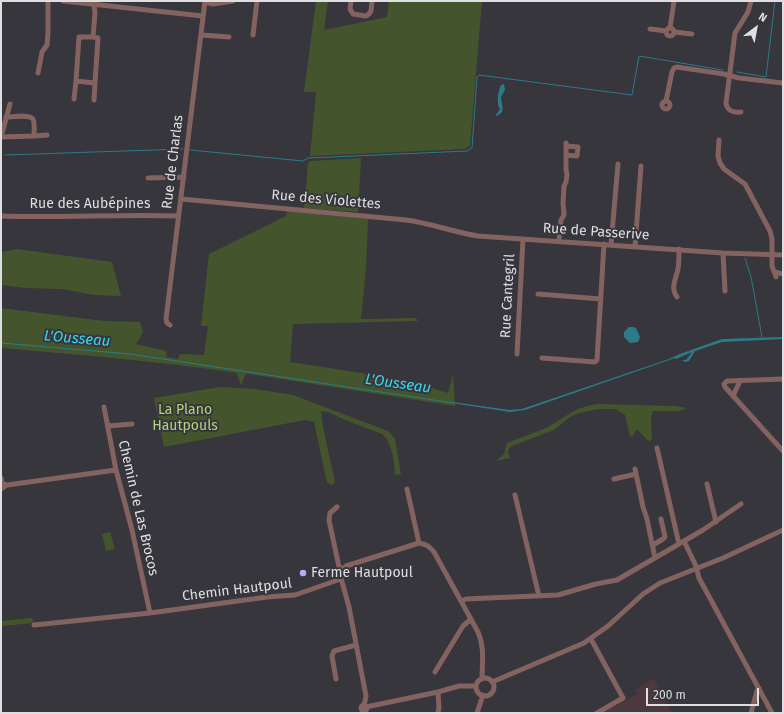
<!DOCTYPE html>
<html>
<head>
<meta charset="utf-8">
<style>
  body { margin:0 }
  #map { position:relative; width:784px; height:714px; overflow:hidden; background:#36363c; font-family:"Fira Sans",sans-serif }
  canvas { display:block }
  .frame { position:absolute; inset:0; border:2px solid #dfdfe2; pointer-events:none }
  .north { position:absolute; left:736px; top:8px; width:40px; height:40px; -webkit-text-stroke:3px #36363c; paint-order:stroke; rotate:32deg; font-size:11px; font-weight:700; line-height:16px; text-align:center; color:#dfdfe2 }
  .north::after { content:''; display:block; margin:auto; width:14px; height:18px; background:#dfdfe2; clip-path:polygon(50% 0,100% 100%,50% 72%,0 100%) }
  .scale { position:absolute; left:646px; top:688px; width:113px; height:18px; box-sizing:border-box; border:2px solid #dfdfe2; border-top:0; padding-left:5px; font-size:12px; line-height:14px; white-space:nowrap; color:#dfdfe2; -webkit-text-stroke:3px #36363c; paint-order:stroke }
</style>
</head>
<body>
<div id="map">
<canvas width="784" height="714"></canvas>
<div class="frame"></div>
<div class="north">N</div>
<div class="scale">200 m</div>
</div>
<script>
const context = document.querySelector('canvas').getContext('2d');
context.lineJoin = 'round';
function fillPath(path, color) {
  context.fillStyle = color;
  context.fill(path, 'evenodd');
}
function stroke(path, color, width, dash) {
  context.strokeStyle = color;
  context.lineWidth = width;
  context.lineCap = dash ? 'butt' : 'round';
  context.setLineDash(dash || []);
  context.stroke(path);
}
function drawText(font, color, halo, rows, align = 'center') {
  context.font = font + ' "Fira Sans",sans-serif';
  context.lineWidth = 4;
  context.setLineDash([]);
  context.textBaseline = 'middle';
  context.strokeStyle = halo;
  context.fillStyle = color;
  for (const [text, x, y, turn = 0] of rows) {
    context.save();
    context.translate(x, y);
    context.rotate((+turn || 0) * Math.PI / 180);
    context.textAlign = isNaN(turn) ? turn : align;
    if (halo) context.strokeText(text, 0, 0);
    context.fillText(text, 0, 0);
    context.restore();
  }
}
fillPath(new Path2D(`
  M654,678l18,35h-69l34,-19 -2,-4z`), '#4c383f');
fillPath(new Path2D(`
  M316,1h12l-4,29 63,-13 2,-16h93l-12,145 -5,3 -155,7 6,-64h-12z
  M361,158l-3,54 -54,-4 4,-45 2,-2z
  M287,211l81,8 -2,49 -5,51 55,-1 2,3 -125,3 -3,38 136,21 9,6 13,4 5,-19 2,32 -206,-32h-3l-3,6 -1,5 -2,-2 -3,-10c-78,-12 -157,-18 -236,-25v-40l103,13 36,1 3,10 -7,12 31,7 -1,6 12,2 2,-5 24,1 4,-29h-7l8,-72 77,-38z
  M17,249l95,13 9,34 -27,-1 -32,-6 -37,-1 -24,-3 1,-33z
  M220,387l35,2 38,6 95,36 4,4 3,4 6,35 -6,1 -2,-20 -6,-16 -5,-5 -37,-14 -17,-8 -7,-1 2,16 12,55 -3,3 -5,-2 -13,-61 -9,-2 -141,27 -10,-49z
  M596,404l80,2 10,2 -6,3h-27l-2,6 1,23 -4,1 -11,-12 -5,8 -2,-1 -5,-21 -9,-6h-17l-20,4 -9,4 -16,13 -42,16 -4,4 2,8 -14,3 8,-7 3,-11 39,-15 31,-19z
  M110,532l5,17 -9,2 -4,-17z
  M32,618l2,5 -33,3v-5z`), '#44552d');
fillPath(new Path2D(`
  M504,84l1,6 -4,7c0,8 6,15 -5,19v-1l4,-6c-4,-5 -2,-18 1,-24z
  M629,327h4l3,1 4,9 -2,5 -8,1 -6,-6v-5z
  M783,337v2l-61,3 -27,9 -6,10 -4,1 -3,-2h4l6,-8 -16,7 -1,-1 -150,52 -15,2 -58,-9 1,-1 56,8 13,-1 147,-50 11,-5 42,-15z`), '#2b7c88');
stroke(new Path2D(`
  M737,72l29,5 9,-76
  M190,150l113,11 5,-3 159,-7 5,-3 5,-71 2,-2 153,20 7,-39 84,14
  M5,155l178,-6
  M745,258l6,19 11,60
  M1,343l129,11 323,49`), '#2b7c88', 1);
stroke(new Path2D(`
  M63,1l140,15
  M351,1l-1,8 3,5 13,2 3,-2 2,-3 1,-10
  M205,2l8,2 20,-3
  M670,28l4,-27
  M666 32a4 4 0 1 1 8 0a4 4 0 1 1-8 0Z
  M650,29l16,2
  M674,32l18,2
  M201,35l28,2
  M253,35l4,-34
  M93,37l5,1 -3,45 -19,-2 3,-44h14l2,-24 -1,-8
  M38,73l4,-21 5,-7 1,-12v-32
  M74,99l2,-18
  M94,100l1,-17
  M666,101l6,-29 2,-4 3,-1 47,7 15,4 44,5
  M662 105a4 4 0 1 1 8 0a4 4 0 1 1-8 0Z
  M741,112c-7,1 -14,-1 -15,-9l9,-70 13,-21 3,-11
  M34,136l13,-1
  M1,137l33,-1c0,-5 1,-13 -1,-17 -3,-5 -21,-2 -27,-2
  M1,137l9,-33
  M719,140l-1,16 2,7 4,6 21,15 25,47 2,8v27l4,11
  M566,146l12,1 -1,9 -11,-1
  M148,178l36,-1
  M181,199l225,21c24,3 47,12 72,16l245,17 60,2
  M1,216c59,2 118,-2 177,0
  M559,241l2,-21 3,-5 -1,-12 1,-17 2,-4 1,-8 -1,-4v-27
  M611,245l7,-81
  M635,246l6,-80
  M723,253l2,38
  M775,272l8,2
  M538,294l63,5
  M677,297c-7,-9 -1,-18 1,-28 1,-6 1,-13 1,-20
  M170,325l-3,-2 -1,-4 39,-318
  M517,354l6,-115
  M542,358l53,4 2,-2 7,-116
  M783,379l-56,2 -3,3 1,3 58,64
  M733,396l7,-15
  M104,407l12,63 16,60 18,83
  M108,426l24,-2
  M657,448l22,96
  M635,469l8,38 4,12 8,39
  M1,478l1,5 5,2
  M614,479l22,-5
  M707,484l9,38
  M1,489l6,-4 109,-15
  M407,489l12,54
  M515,495l24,101
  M337,507l-7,6 -1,7 10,47 4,2
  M684,541l12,25 3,12 73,135
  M653,545l10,-6 2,-2 -4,-18
  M341,578l8,29 17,89 -2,10
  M461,601l5,-2 92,-4 38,-11 21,-4 86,-50 38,-26
  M34,625l116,-12 117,-16 28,-2 43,-15c5,-4 3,-10 8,-14l73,-23c7,1 10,3 15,9l44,80c7,16 4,31 4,47
  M591,639l32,59 -26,15
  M435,672l28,-46 8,-7
  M476 687a9 9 0 1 1 18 0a9 9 0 1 1-18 0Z
  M336,679l-4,-23 2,-5 22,-6
  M492,682l92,-39 24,-17 35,-32 17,-11 63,-25 60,-28
  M361 708a3 3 0 1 1 6 0a3 3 0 1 1-6 0Z
  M366,707l72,-15 21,-6h17
  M438,713l1,-6 -1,-15
  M477,713l6,-18
  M751,713l6,-22 2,-3`), '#846260', 5);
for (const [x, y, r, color] of [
  [303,573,4,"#b0aefa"]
]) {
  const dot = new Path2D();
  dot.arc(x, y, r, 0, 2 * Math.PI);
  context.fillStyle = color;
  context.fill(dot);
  stroke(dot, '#36363c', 1.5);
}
drawText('14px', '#dfdfe2', '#36363c', [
  ["Rue de Charlas",173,162,-83],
  ["Rue des Violettes",326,200,5],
  ["Rue des Aubépines",90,204],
  ["Rue de Passerive",596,232,4],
  ["Rue Cantegril",508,296,-87],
  ["Chemin de Las Brocos",138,508,77],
  ["Chemin Hautpoul",237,590,-7]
]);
drawText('14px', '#afd678', '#36363c', [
  ["La Plano",185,410],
  ["Hautpouls",185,426]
]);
drawText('14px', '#dfdfe2', '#36363c', [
  ["Ferme Hautpoul",311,573]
], 'left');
drawText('italic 15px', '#37d7ed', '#36363c', [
  ["L'Ousseau",77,339,5],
  ["L'Ousseau",398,384,8]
]);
</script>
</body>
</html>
